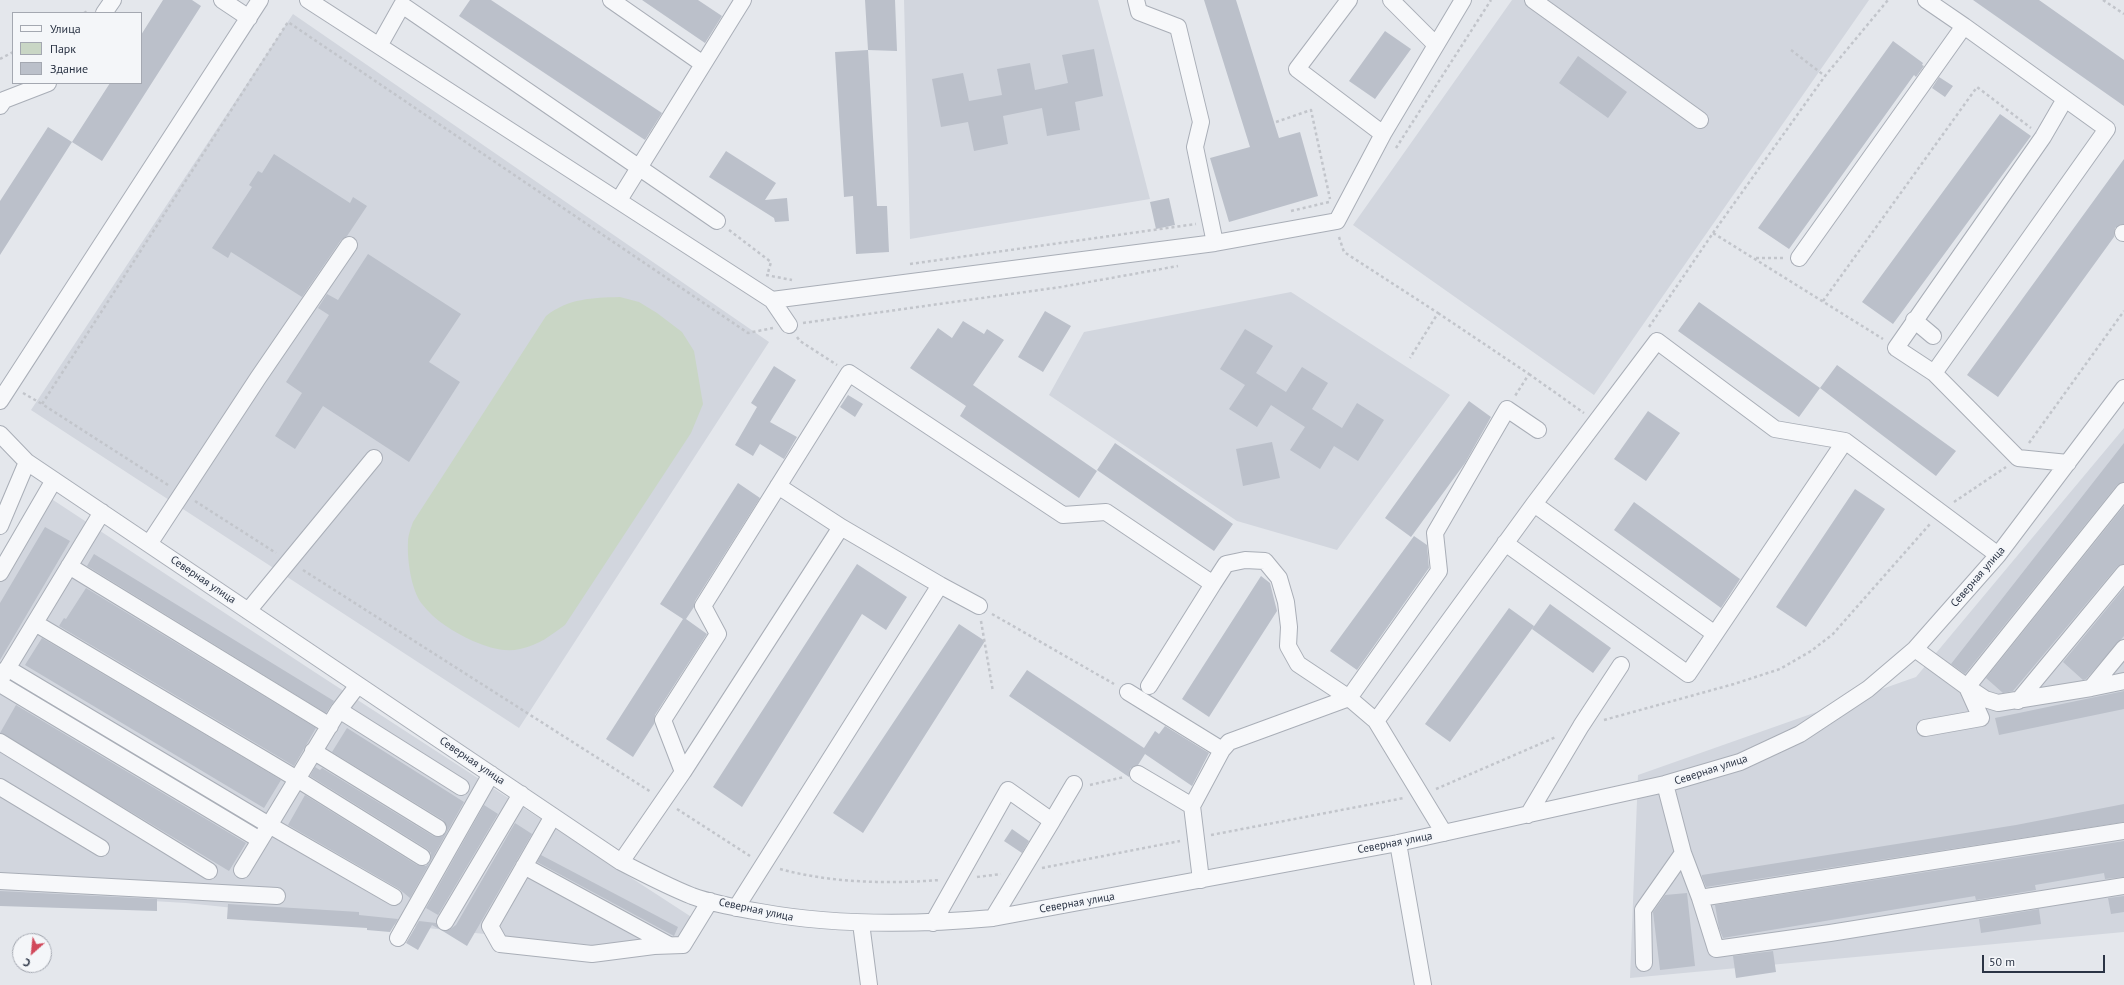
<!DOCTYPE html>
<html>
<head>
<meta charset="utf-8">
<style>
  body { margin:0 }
  #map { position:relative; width:2124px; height:985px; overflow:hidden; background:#e4e7ec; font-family:"PT Sans",sans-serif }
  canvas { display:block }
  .legend { position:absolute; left:12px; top:12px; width:130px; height:72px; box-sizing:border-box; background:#f4f6f9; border:1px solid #a4a8b1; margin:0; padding:5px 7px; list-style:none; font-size:12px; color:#2b3445 }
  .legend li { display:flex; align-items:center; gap:8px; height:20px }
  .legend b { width:20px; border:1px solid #a4a8b1 }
  .north { position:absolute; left:12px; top:933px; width:40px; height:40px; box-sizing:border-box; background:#f4f6f9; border:1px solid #a4a8b1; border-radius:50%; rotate:207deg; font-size:11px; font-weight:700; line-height:16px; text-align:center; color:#2b3445 }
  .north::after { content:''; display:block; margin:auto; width:14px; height:18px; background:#d1495b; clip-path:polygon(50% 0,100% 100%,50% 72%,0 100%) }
  .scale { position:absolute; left:1982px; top:955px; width:123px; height:18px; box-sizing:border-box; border:2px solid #2b3445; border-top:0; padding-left:5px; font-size:12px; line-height:14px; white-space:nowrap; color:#2b3445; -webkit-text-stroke:3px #f4f6f9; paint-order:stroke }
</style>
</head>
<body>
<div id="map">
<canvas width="2124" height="985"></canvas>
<ul class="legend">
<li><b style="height:5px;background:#f7f8fa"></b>Улица</li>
<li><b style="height:11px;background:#c9d6c5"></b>Парк</li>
<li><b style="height:11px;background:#bbc0ca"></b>Здание</li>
</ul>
<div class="north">С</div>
<div class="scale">50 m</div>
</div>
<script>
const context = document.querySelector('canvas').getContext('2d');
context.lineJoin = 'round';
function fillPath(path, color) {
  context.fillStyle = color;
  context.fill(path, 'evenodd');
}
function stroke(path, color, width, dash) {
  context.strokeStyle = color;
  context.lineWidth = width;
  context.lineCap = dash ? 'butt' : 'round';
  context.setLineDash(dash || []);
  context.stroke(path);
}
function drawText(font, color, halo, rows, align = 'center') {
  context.font = font + ' "PT Sans",sans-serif';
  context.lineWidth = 4;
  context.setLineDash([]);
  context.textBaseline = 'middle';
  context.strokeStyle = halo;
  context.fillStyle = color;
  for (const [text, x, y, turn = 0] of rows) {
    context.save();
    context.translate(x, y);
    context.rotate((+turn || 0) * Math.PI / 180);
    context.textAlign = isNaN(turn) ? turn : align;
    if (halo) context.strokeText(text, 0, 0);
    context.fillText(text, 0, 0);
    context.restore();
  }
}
fillPath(new Path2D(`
  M904,0h194l52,199 -240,40z
  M1512,0h357l-275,395 -241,-170z
  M293,14l476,328 -250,386 -488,-318z
  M1291,292l159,103 -113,155 -100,-29 -188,-126 35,-63z
  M2124,428v504l-494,46 8,-203 278,-98z
  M47,496l266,175 380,247 -25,35 -482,-50 -186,-11v-327z`), '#d2d6de');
fillPath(new Path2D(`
  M620,297l19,5 18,11 25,19 12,19 9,53 -12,29 -126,192c-15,11 -26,20 -45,24 -16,4 -32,-2 -47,-8 -18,-8 -39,-21 -51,-37 -11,-14 -15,-45 -14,-62 0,-7 3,-14 5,-20l133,-206c23,-18 46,-18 74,-19z`), '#c9d6c5');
fillPath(new Path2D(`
  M163,0h29l9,6 -99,155 -30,-19 38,-59h31v-48z
  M470,0h21l171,113 -17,27 -186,-124z
  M642,0h56l24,16 -17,27z
  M865,0h30l2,51 -29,-1z
  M1204,0h32l43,138 21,-6 18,64 -89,26 -19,-64 40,-11z
  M1973,0h66l85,60v46z
  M1385,31l26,18 -36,50 -26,-18z
  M1893,41l30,22 -1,2 2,1 -8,11 -2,-2 -125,174 -31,-21z
  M1094,49l9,47 -28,6 5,28 -33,6 -5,-28 -39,8 5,28 -34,7 -6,-29 -27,5 -9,-48 31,-6 6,28 33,-6 -5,-26 33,-6 5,27 33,-7 -6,-28z
  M868,50l9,156h10l2,46 -33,2 -3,-58 -9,1 -9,-145z
  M1578,56l49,36 -19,26 -49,-35z
  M1939,77l14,9 -8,11 -13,-9z
  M2000,114l31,22 -138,188 -31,-22z
  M48,127l24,15 -72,113v-54z
  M726,151l50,32 -11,17 22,-2 2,23 -14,1 -1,-4 -65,-41z
  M274,154l76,49 3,-6 14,9 -20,30 -6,4 -39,57 -71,-45 -3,6 -16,-10 40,-61 -3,-2 9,-14 4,2z
  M2124,159v65l-9,4 -1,9 -116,160 -31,-22z
  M1169,198l6,27 -19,4 -6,-27z
  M368,254l93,60 -32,48 31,20 -51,80 -86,-56 -28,43 -20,-13 27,-43 -16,-11 43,-67 -11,-7 9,-14 11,6z
  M1699,302l121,86 -21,29 -121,-86z
  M1045,311l26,15 -28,46 -25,-15z
  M963,321l21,13 3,-5 17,11 -31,45 124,86 -18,27 -119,-82 6,-10 -56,-38 28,-40 14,10z
  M1245,329l28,17 -17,27 30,19 16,-25 26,16 -16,26 30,19 15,-25 27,17 -26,41 -24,-15 -14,23 -30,-19 15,-23 -34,-22 -14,22 -28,-18 16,-24 -25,-16z
  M1837,365l119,86 -20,25 -116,-88z
  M774,366l22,14 -26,42 27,15 -13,22 -24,-15 -7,12 -18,-11 22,-38 -6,-4z
  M848,395l15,9 -8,13 -15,-10z
  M1469,401l22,16 -26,46 -54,74 -26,-19z
  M1648,411l32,22 -34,48 -32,-22z
  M1272,442l8,36 -37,8 -7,-37z
  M1115,443l118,81 -19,27 -117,-81z
  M2124,443v39l-7,3 -152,189 -14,-10z
  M738,483l22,15 -65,103 -1,6 -8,12 21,15 -52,81 -1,9 -21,33 -27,-18 77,-120 -23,-15z
  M1855,489l30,20 -79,118 -30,-20z
  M1634,502l106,77 -19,29 -107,-78z
  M2124,506v58l-7,3 -104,124 -10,2 -17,-15z
  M45,527l25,14 -70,119v-57z
  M1414,536l13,9 2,23 -72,102 -27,-19z
  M94,554l240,147 -8,12 -239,-147z
  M857,564l50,33 -21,33 -24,-16 -120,193 -29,-20z
  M1261,576l9,7 7,28 -68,106 -27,-18z
  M86,588l230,140 -22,38 -235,-140 5,-8 2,1z
  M2124,588v48l-38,43 -3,1 -20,-18z
  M1550,604l61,44 -18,25 -61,-44z
  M1509,608l25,18 -84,116 -25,-18z
  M959,624l26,17 -122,192 -30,-20z
  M42,638l239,142 -17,28 -239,-143z
  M1027,670l117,78 11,-17 4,3 6,-8 44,27 -17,33 -47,-32 -7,11 -8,4 -1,8 -120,-81z
  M2124,691v18l-125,26 -4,-17z
  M16,705l230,138 -17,28 -229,-138z
  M347,728l117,74 -54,96 -11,-9 -111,-64 17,-30 112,70 9,1 4,-4 1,-9 -4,-4 -117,-73 5,-9 5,3 2,-2 111,68 5,1 8,-4 1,-5 -4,-8 -111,-68z
  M2124,804v18l-418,65 -4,-10v-2l314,-50z
  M484,805l14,9 -60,101 -12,-7z
  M515,823l17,11 -65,112 -26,-16h8l7,-5z
  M1012,829l17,12 -7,12 -18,-12z
  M2124,841v36l-19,2 -1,-6 -69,12 1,5 -60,10 -1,-4 -252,42 -4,-10 -4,-23z
  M541,855l137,72 -4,9 -137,-74z
  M0,891l157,8v12l-157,-5z
  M1687,893l8,73 -35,4 -7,-58 12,-17z
  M2124,896v16l-13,2 -3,-16z
  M228,904l131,8v3l39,4 -8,13 -23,-2v-2l-140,-9z
  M2039,909l2,15 -60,9 -2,-14z
  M419,921l17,2 3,6 -7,-4 -14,25 -12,-7z
  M1773,951l3,21 -40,6 -3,-22z`), '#bbc0ca');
const minor = new Path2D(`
  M222,0l27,18
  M308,0l464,300 443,-57 122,-22 46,-87 80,-134
  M611,0l92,64
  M1136,0l3,12 39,15 23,95 -6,25 20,96
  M1349,0l-52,69 86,65
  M1391,0l45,45
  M1533,0l167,120
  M104,13l9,-13
  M379,46l23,-41 315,216
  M2065,99l-22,38 -147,211 38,25 84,85 50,5
  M0,106l4,-6 44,-17
  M619,200l124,-200
  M2123,233h1
  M1799,258l165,-232 -38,-26
  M772,300l17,25
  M1914,320l19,16
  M1934,373l173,-244 -143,-103
  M0,401l260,-401
  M0,434l27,28 594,400c23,12 46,24 71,34 22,8 45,12 68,16 77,14 155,13 233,6l405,-75 267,-59 75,-22 60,-28 68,-45 47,-40 83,-94 126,-167
  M778,486l63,41
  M1534,504l181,130
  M0,526l27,-64
  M1505,543l183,131 157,-233 153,114
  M149,544l109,-166 91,-133
  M69,566l261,160
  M0,573l54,-93
  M1213,584l13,-20 19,-4 20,1 14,17 7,24 3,25 -1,19 10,18 51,34 27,23 158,-217 123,-163 118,88 70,12
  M940,585l39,21
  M248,611l126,-153
  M35,623l262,156 125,78
  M1915,649l52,38 157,-196
  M7,668l262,157 125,72
  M2,677l100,-165
  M0,684l260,156
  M1967,687l18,12 13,4 93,-15 33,-40
  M2091,688l33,-7
  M1128,692l94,58
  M2018,701l106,-128
  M339,710l122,77
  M1376,721l68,112
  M1925,728l56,-10 -14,-31
  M0,742l209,129
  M313,751l125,77
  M683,772l-20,-52 55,-86 -15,-28 146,-233 214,142 43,-3 107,72 -64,102
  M1138,774l54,32
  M1665,784l18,69 17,45 424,-67
  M0,787l101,61
  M1528,815l53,-89 40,-61
  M553,816l-63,110 10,18 92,10 62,-8 29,-1 27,-44
  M1398,843l25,142
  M621,862l62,-90 158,-245 99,58 -204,323
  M524,866l145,79
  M242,870l97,-160 19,-25
  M1201,880l-9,-74 30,-56 7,-8 120,-44 90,-127 -4,-38 72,-124 31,21
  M0,881l277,15
  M1700,898l16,51 114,-16 294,-47
  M993,918l59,-97
  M445,922l76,-128
  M861,923l8,62
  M933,923l75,-133 44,31 22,-37
  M398,938l93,-164
  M1644,963l-1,-53 40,-57`);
stroke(minor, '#a9aeb7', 18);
stroke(new Path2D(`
  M2103,0l21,14
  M84,13l5,-3
  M1791,50l34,26
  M0,59l13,-7
  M1276,122l35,-12 19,89
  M1396,148l95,-148
  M1291,211l38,-9
  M729,230l42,32 -4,14
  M1713,233l112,-157 63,-76
  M1339,237l5,15 94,61 -28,45
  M1756,258h29
  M910,264l286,-40
  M766,275l26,5
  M1823,301l154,-214 54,41
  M1438,313l91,61 -14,22
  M803,323l258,-36 117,-21
  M1649,327l64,-94 170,106
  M797,337l3,4 37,24
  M1529,374l55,39
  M23,393l19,11
  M2029,443l95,-132
  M168,485l-126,-81 246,-382 460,311 25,-5
  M195,501l81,52
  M1954,502l52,-35
  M303,570l348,222
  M992,614l122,70
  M981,621l12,71
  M1604,720l130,-36 46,-15 31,-18 22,-17 97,-110
  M1090,785l34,-8
  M1436,789l120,-52
  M677,809l73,47
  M1211,835l193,-37
  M1042,868l138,-27
  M780,869c51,14 107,15 160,11
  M977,877l24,-3`), '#c2c5cb', 2.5, [3, 3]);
stroke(minor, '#f7f8fa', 16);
drawText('11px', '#2b3445', '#f4f6f9', [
  ["Северная улица",1978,577,-49],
  ["Северная улица",203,580,34],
  ["Северная улица",472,761,34],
  ["Северная улица",1711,770,-18],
  ["Северная улица",1395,843,-11],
  ["Северная улица",1077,903,-10],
  ["Северная улица",756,910,12]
]);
</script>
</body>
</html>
